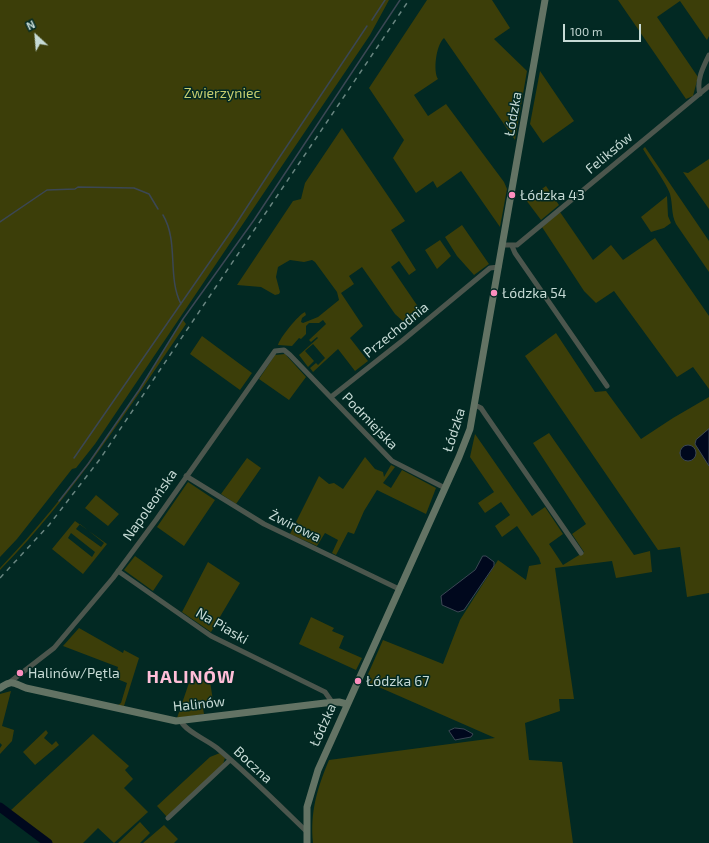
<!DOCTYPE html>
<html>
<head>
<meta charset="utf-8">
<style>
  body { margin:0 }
  #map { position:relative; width:709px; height:843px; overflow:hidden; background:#022923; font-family:"Exo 2",sans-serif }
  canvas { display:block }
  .north { position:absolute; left:16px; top:16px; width:40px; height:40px; -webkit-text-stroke:3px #022923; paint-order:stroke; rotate:334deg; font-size:11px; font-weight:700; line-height:16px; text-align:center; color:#c6dad5 }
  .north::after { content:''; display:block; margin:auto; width:14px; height:18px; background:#c6dad5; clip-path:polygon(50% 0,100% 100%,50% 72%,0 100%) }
  .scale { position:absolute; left:563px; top:24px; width:78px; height:18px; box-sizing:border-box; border:2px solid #c6dad5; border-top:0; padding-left:5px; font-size:12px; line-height:14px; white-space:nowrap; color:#c6dad5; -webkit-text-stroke:3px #022923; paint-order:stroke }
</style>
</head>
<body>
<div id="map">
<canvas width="709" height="843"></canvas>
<div class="north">N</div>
<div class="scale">100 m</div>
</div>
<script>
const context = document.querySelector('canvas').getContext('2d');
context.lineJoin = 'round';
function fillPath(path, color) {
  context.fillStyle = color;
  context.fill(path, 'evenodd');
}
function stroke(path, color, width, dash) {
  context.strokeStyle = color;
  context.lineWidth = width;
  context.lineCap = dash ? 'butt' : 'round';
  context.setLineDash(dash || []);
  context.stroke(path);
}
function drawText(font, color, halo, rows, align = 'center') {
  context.font = font + ' "Exo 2",sans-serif';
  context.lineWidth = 3;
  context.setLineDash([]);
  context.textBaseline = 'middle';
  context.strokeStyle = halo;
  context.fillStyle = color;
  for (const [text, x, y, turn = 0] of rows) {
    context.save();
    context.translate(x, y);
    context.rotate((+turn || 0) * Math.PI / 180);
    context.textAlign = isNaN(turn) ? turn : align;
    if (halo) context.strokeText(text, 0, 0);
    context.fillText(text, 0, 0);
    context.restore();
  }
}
fillPath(new Path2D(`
  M0,0h389l-19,35 -275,409 -19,24 -4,1 -55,70 -17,18z
  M427,0h65l18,28 -16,11 33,32 -12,69 -71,-102c-8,7 -11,33 -6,41l-24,16 14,21 18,-12 58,78 3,7 -7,38 -39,-56 -24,17 -4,-7 -17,12 -23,-35 11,-18 -35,-52z
  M618,0h91v36l-2,4 -27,-39 -23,16 41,60 -5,19 -7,3z
  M540,71l34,50 -31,22 -13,-19z
  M342,128l63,93 -14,9 25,40 -7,5 -10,-14 -8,6 32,47 -17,10 -11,-10 -33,-47 -13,9 5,8 -13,9 22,33 -13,12 18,23 -13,10 -17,-22 -25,23 -3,-4 6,-5 2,2 7,-7 -12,-14 -8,7 9,10 -6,6 -9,-12 19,-17 -1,-1 -6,5 -2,-2 17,-16 -3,-4 -4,3h-10l-3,3v8l-5,5 -2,-1 -7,8 -14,-1c1,-6 21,-31 27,-33l1,3 -4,3 -1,4 2,1 15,-6 21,-17 -2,-8 -22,-30 -3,-2 -8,2 -14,-2 -12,7 -2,10 4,15 -1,2 -4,1 -14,-8 -24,-2 56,-84 8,-2 4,-16z
  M645,147l64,94v31l-33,-48c-5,-10 -3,-19 -6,-30 -2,-8 -21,-35 -27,-45z
  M709,159v50l-26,-37 5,1z
  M546,186l13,19 -18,15 -15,-20z
  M667,196l1,20 3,7 -7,5 -13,4 -10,-15z
  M560,212l33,48 18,-15 12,15 32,-22 54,78v73l-16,-22 -16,10 -63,-86 -18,12 -12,-12 -42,-64z
  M462,225l27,39 -15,11 -17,-19 -12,-19z
  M440,240l11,16 -14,13 -12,-19z
  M183,320l3,4c-58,85 -113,172 -186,246v-2c72,-75 129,-160 183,-248z
  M556,333l39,59 11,-1 35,48 32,-21 36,-21v196l-22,4 -7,-50 -22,3 -133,-194z
  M202,336l50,37 -12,17 -50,-36z
  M285,354l21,23 -17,23 -30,-21 16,-24z
  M549,433l85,122 16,-4 2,21 -36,6 -4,-17 -57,7 19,131h-15l1,12 -35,12 4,37 33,2 11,81h-260c-3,-31 4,-54 16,-83l166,-22 -130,-57 18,-41 60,24 17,-44 38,-60 28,20 3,-14 12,-2 -2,-6 -22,-32 -15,11 -7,-11 15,-11 -9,-13 -16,11 -7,-10 16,-11 -24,-35 5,-23 57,82 13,-9 18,27 -14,10 14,21 21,-13 -12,-18 14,-10 -53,-81z
  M365,457l10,12 8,3 1,5 7,-12 4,2 -12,16 8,5 11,-18 34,18 -10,26 -49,-24 -13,21 -10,23 -6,-2 -12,23 -4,-2 6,-13 -13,-7 -8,13 -27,-12 29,-58 10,8 5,-1 9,6z
  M247,458l14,10 -25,36 -15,-10z
  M188,482l27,18 -31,46 -27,-19z
  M96,495l23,19 -11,12 -23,-18z
  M75,521l32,23 -24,30 -31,-25zM80,524l24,19 -3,4 -25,-18zM71,533l24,19 -3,5 -24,-19z
  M135,556l28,20 -10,15 -29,-21z
  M208,562l32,21 -29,49 -29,-20z
  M311,617l23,11 -2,3 12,5 -5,12 23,10 -6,12 -57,-26z
  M79,628l44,25 1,-3 15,8 -15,48 -6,-1 3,-2 6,-20 -12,-5 3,-11 -55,-21z
  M191,677l19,4 3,20 -11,2 2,11 -27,4z
  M11,691l-9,35 12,4 -2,11 -12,13v-6l2,-3 -2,-2v-49z
  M46,730l2,3 -4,5 8,7 4,-4 3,4 -24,20 -12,-13z
  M93,734l36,32 -4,4 8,9 -9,9 24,24 -34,31 -16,-15 -15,15h-39l-44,-34v-5l10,7z
  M220,753l5,5 -2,6 -56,53 -10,-11 53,-49z
  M140,822l10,11 -10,10h-22z
  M164,825l14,14 -4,4h-31z`), '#3c3e09');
const water = new Path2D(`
  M709,429v37l-14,-22 1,-4z
  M680 453a8 8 0 1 1 16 0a8 8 0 1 1-16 0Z
  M483,556h3l8,6v4l-30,44 -6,2 -16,-7 -1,-9 34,-26z
  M455,728l9,1 9,5 -2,3 -16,3 -6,-9z`);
fillPath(water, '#00081d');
stroke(water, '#3b4754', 1);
stroke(new Path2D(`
  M372,20l13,-20
  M163,215c16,27 4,62 18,89
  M0,222l47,-32 28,-1 3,-2 56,1 15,6 9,15
  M74,458l160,-231 41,-63 92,-138
  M59,501l29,-37 51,-74 44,-71 71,-99 146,-220`), '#3b4754', 1.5);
stroke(new Path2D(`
  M0,807l48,36`), '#00081d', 9);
stroke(new Path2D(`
  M700,94c-4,-13 3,-27 9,-39
  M503,245h14l192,-159
  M512,246l3,7 92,133
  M331,397l71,-56 88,-73 9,-1
  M475,405l6,3 4,6 96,139
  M186,476l78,48 135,65
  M118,571l93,65 114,56 7,10
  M10,682l44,-34 59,-70 43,-58 119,-169 9,-1 6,5 102,106 53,27
  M181,721c4,10 26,19 36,27 31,26 60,55 89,83
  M168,818l62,-58`), '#4c564d', 5);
stroke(new Path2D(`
  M0,688c13,-9 13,-5 26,0l150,33 149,-18 14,-1 8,2
  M307,843v-36l11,-37 141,-313 11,-28 75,-429`), '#637364', 7);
stroke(new Path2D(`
  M0,578l49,-53 51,-66 309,-459`), '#698681', 1.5, [5, 5]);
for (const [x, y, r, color] of [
  [512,195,4,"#fd8ebf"],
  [494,293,4,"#fd8ebf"],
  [20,673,4,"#fd8ebf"],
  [358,681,4,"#fd8ebf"]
]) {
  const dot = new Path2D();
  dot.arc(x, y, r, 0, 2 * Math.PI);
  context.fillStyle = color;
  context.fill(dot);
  stroke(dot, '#022923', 1.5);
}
drawText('14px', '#c8ce6f', '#022923', [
  ["Zwierzyniec",222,93]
]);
drawText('14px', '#c6dad5', '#022923', [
  ["Łódzka",513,114,-80],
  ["Feliksów",609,153,-40],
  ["Przechodnia",396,330,-39],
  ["Podmiejska",370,421,46],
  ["Łódzka",454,430,-72],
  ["Napoleońska",150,505,-55],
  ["Żwirowa",295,526,26],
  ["Na Piaski",222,626,30],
  ["Halinów",199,704,-6],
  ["Łódzka",323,725,-66],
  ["Boczna",253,765,43]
]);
drawText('14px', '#c6dad5', '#022923', [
  ["Łódzka 43",520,195],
  ["Łódzka 54",502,293],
  ["Halinów/Pętla",28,673],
  ["Łódzka 67",366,681]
], 'left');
context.letterSpacing = '1px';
drawText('bold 18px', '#ffbfd8', '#022923', [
  ["HALINÓW",191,677]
]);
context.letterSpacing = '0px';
</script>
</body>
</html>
